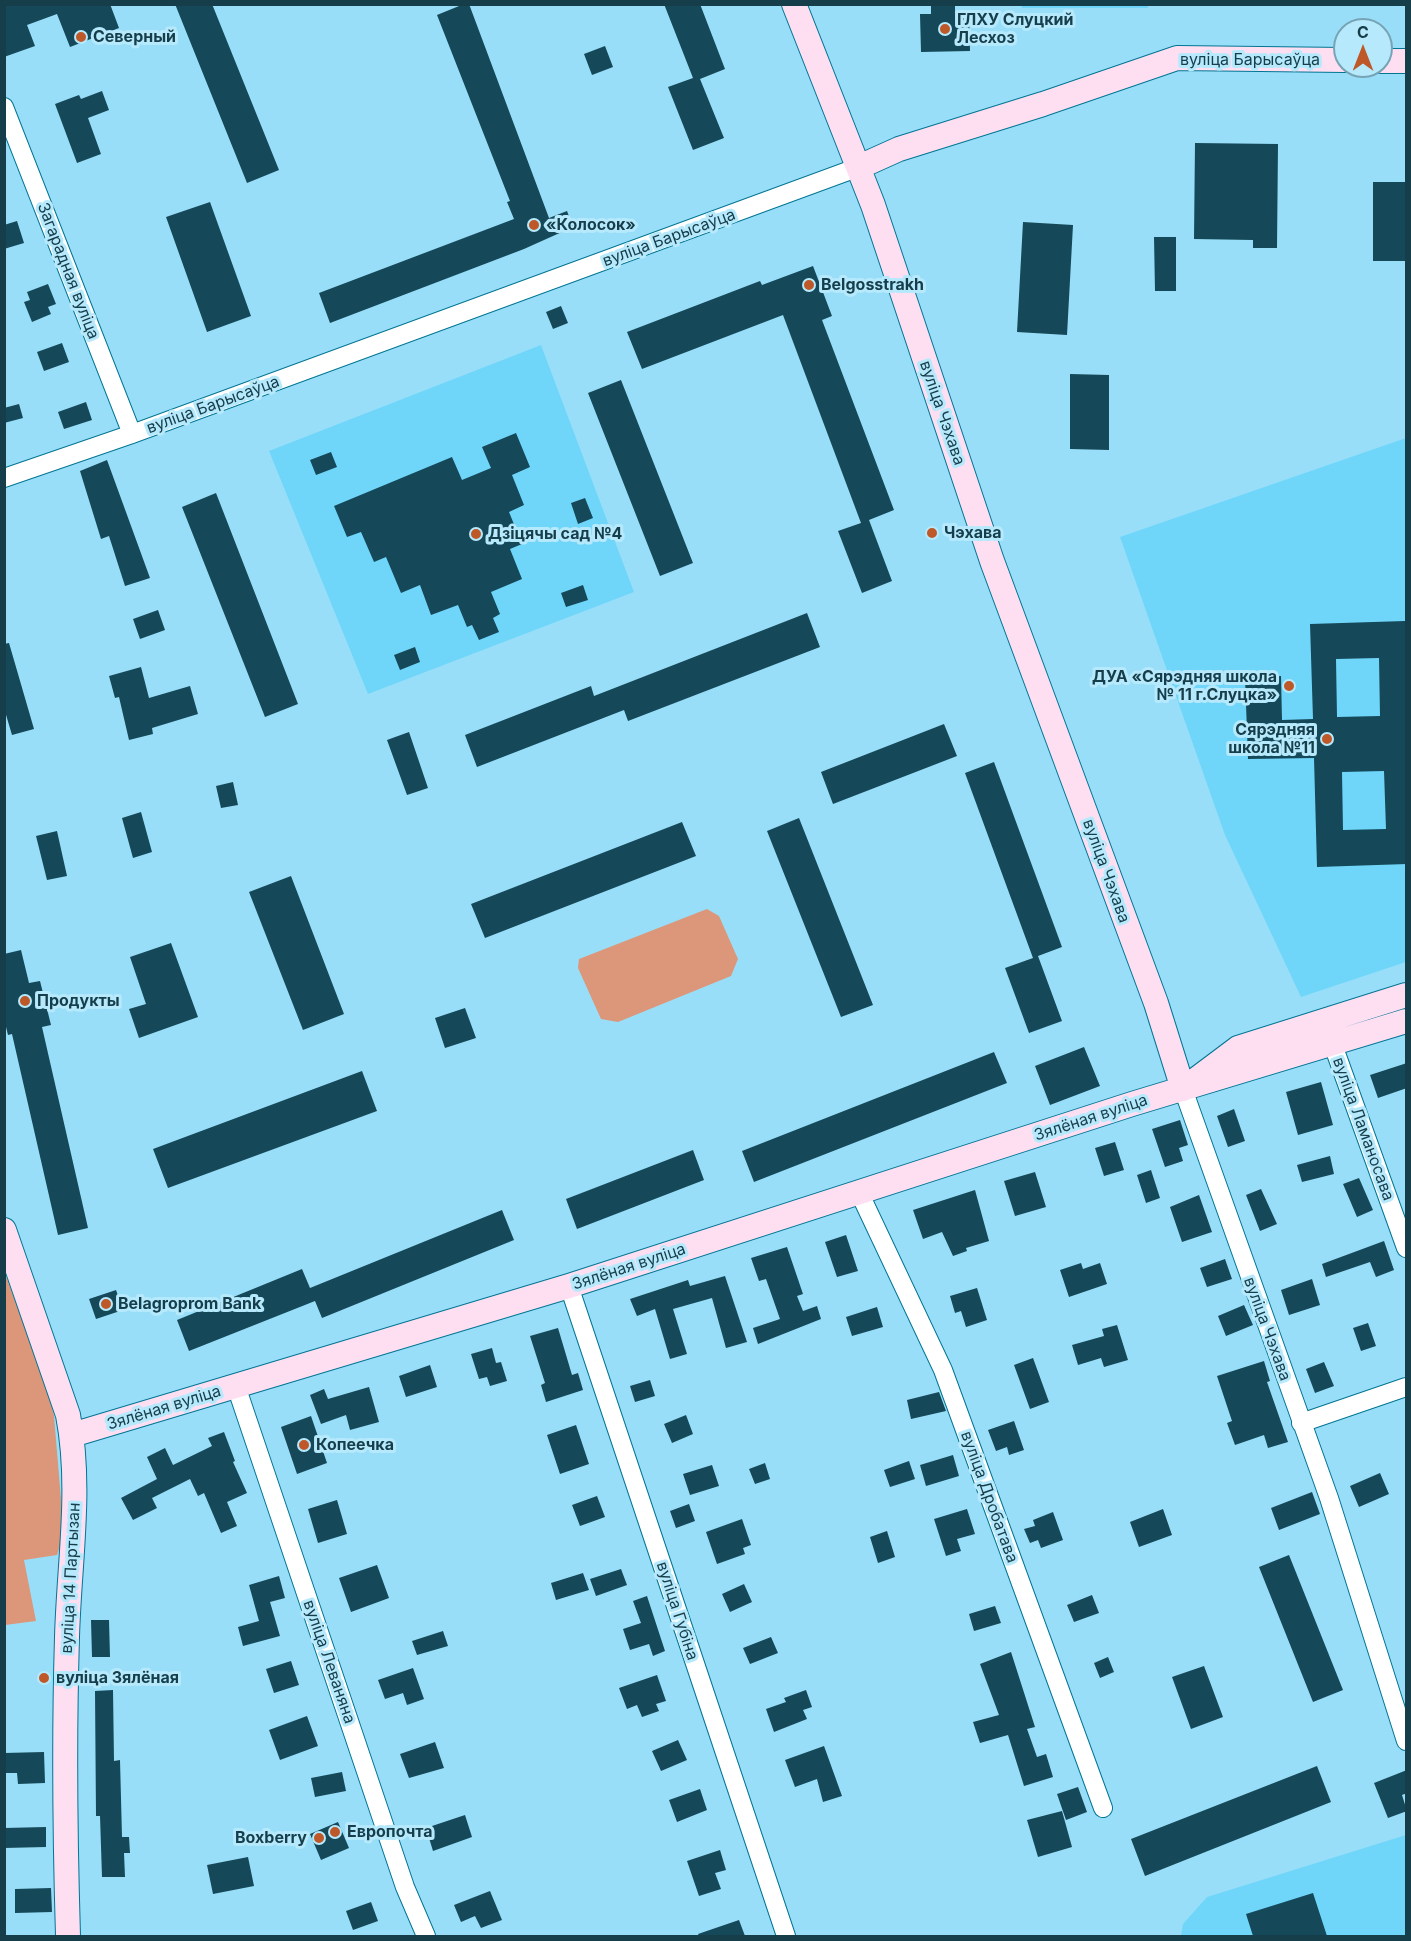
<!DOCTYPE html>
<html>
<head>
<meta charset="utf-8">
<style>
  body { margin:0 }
  #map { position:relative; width:1411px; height:1941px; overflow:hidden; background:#99def8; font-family:Inter,sans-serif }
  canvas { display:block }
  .frame { position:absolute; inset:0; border:6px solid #163d4a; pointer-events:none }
  .north { position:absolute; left:1333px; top:18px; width:60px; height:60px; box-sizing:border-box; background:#b6e9fc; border:2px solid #76a4b5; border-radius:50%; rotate:0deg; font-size:16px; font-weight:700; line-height:24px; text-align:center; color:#163d4a }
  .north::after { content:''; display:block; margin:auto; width:21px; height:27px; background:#be5829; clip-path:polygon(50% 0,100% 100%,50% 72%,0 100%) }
</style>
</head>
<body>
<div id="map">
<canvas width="1411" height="1941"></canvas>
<div class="frame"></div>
<div class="north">С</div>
</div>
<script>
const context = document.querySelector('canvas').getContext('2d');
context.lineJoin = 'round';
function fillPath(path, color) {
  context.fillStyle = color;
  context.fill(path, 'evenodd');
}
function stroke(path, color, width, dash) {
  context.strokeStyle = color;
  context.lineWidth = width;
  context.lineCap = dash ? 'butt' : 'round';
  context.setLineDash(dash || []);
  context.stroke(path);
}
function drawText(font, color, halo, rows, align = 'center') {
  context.font = font + ' Inter,sans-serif';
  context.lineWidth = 6;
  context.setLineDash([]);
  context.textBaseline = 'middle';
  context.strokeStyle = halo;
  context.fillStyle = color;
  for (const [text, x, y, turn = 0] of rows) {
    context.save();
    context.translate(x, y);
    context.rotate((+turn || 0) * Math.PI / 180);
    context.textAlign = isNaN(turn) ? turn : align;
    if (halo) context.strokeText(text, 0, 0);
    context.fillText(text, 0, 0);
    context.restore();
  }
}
fillPath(new Path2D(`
  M1148,4v4h-126l-1,-3z
  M541,345l93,247 -266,102 -99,-243z
  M1406,438v524l-105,35 -76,-162 -105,-298z
  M1406,1835v101h-225l2,-12 24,-27z`), '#6fd6fa');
fillPath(new Path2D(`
  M707,909l12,7 19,43 -7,17 -113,46 -17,-3 -23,-51 1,-9z
  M4,1271l43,115 7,30 10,118 -7,21 -33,5 12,61 -31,4z`), '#dc977b');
fillPath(new Path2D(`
  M4,4h106l9,24 -49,19 -13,-33 -30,11 8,21 -31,11z
  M175,4h37l67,166 -32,13z
  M464,4h5l80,214 18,-7 6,16 -49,22 -194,74 -11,-30 195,-74 -7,-17 3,-1 -73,-186z
  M664,4h36l25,65 -25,10 24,59 -31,12 -25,-63 25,-9z
  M931,4h24v9h14l1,38 -49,1 -1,-38h11z
  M605,46l8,21 -21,8 -8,-21z
  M102,91l7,19 -21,8 13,36 -24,9 -22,-59 24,-9 2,4z
  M1195,143l83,1 -1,104h-24v-8l-59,-1z
  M1373,182h34v79h-34z
  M210,202l41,114 -44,16 -41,-115z
  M17,221l7,22 -20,6v-24z
  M1023,222l50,3 -6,110 -50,-3z
  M1154,237h22v54h-21z
  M813,266l19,50 -10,4 72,190 -25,10 23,61 -30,12 -24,-62 23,-8 -78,-208 -141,54 -15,-37 133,-51 2,4z
  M48,284l8,20 -8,3 3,7 -19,8 -8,-20 6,-2 -3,-8z
  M561,306l7,17 -15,6 -7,-17z
  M62,343l7,19 -25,9 -7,-19z
  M1070,374l39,1v75l-39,-1z
  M621,380l72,183 -33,13 -72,-183z
  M86,402l6,18 -28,9 -6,-17z
  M19,404l4,14 -19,5v-15z
  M516,433l14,34 -18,8 12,30 -15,7 13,32 -12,5 12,30 -31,13 9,22 -7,4 6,14 -20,8 -7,-15 -5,2 -9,-22 -27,10 -11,-30 -19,8 -15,-36 -12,5 -13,-30 -14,5 -13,-31 118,-49 10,23 29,-12 -9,-21z
  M331,452l6,15 -21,8 -6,-15z
  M107,460l43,118 -25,8 -16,-50 -8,3 -21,-68z
  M216,493l82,211 -33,13 -83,-210z
  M585,498l8,20 -15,6 -7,-21z
  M583,585l5,15 -22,7 -5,-14z
  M158,610l7,20 -25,9 -7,-20z
  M807,613l13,34 -192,74 -4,-11 -147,57 -12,-32 126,-49 3,10z
  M1405,621l2,243 -90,3 -3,-109 -66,1 -3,-82 36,-1 1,44 31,-1 -3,-95zM1379,658l1,58 -43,1 -1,-58zM1384,771l2,58 -43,1 -1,-58z
  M9,643l25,86 -22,6 -8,-27v-64z
  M415,647l5,15 -20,8 -6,-15z
  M141,667l8,31 41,-12 8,28 -46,14 1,6 -24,6 -10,-43 -4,1 -6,-22z
  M944,724l13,32 -124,48 -12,-32z
  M409,732l19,56 -21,7 -20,-55z
  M994,762l68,185 -24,9 24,65 -33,12 -24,-65 28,-10 -68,-185z
  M233,782l5,23 -17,3 -5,-22z
  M141,812l11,40 -19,6 -11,-40z
  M799,818l74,187 -32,12 -74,-186z
  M682,822l14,34 -211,82 -14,-34z
  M57,831l10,45 -20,4 -11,-44z
  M291,876l53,138 -41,16 -54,-138z
  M171,943l27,74 -59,21 -10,-29 17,-5 -16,-47z
  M21,950l8,33 11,-2 11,44 -9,2 46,201 -30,7 -46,-201 -4,1 -4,-16v-65z
  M465,1008l11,30 -31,10 -10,-30z
  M1084,1047l16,39 -50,19 -15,-39z
  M994,1052l13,31 -253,99 -12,-31z
  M1407,1063v25l-29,10 -8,-23z
  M362,1071l15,40 -209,77 -15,-39z
  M1321,1082l12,43 -35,10 -12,-43z
  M1234,1109l11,32 -17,6 -11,-31z
  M1180,1120l8,25 -9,3 4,13 -18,6 -13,-38z
  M1115,1142l9,28 -20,6 -9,-28z
  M693,1150l11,30 -127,49 -11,-30z
  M1330,1156l4,18 -32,8 -5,-17z
  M1151,1170l9,28 -14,5 -9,-28z
  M1035,1172l11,35 -31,9 -11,-35z
  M1359,1178l14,32 -16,7 -14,-33z
  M1261,1189l16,35 -17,7 -14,-36z
  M975,1190l14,51 -23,7 1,3 -14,5 -11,-24 -19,7 -10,-29z
  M1199,1195l13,37 -30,10 -12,-35z
  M502,1210l12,30 -192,78 -7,-17 -126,50 -12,-31 125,-51 8,19z
  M846,1235l12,36 -21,6 -12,-35z
  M1384,1241l10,29 -18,7 -6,-15 -44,15 -4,-13z
  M787,1247l16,47 -6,2 6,15 14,-5 4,13 -63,25 -5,-16 27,-9 -14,-40 -7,2 -8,-23z
  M1225,1259l7,20 -25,8 -7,-19z
  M1081,1263l2,6 17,-6 7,21 -38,13 -9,-27z
  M725,1276l22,66 -21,6 -14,-50 -39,11 14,45 -17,5 -15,-50 -18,7 -7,-17 58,-19 2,6z
  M1312,1279l8,26 -31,10 -8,-25z
  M977,1288l10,32 -21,7 -5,-16 -6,2 -5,-17z
  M116,1290l7,20 -27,9 -7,-20z
  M1244,1305l9,20 -27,11 -8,-20z
  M877,1307l6,20 -31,9 -6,-19z
  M1368,1323l8,23 -15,5 -8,-23z
  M1117,1325l11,35 -24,7 -3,-9 -23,7 -6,-20 32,-9 -2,-7z
  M558,1328l14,47 6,-2 5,17 -37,12 -5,-17 4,-2 -15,-47z
  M492,1348l4,15 5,-1 6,19 -17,5 -3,-9 -8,2 -8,-25z
  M1033,1358l16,44 -19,7 -16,-44z
  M1264,1361l6,20 -3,1 21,60 -20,6 -4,-13 -29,10 -8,-22 5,-2 -15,-45z
  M1324,1362l10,24 -19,7 -9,-24z
  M430,1365l7,22 -31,10 -7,-21z
  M650,1380l5,16 -20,6 -5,-16z
  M369,1387l10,35 -29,8 -4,-15 -25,9 -11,-29 14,-6 4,10z
  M939,1392l7,19 -35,8 -4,-19z
  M686,1415l7,19 -21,9 -8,-19z
  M311,1416l16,47 -30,11 -16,-47z
  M1014,1421l10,29 -15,5 -2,-8 -11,4 -8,-21z
  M576,1425l13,39 -29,10 -13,-39z
  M224,1432l11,29 -2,1 14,31 -20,9 10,24 -16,7 -17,-40 -6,3 -8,-17 -38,19 5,10 -24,12 -12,-22 36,-19 -10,-22 18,-9 8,17 39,-19 -4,-8z
  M953,1455l6,21 -33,10 -6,-21z
  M909,1461l6,18 -25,8 -6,-17z
  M765,1463l5,16 -15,5 -6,-15z
  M712,1465l7,21 -29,9 -7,-21z
  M1380,1473l9,21 -30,13 -9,-21z
  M1312,1492l8,22 -41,16 -8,-22z
  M597,1496l8,21 -25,9 -8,-21z
  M337,1500l10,34 -29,9 -10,-34z
  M689,1504l6,17 -19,7 -6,-17z
  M967,1509l8,25 -18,5 4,12 -15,5 -12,-37z
  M1163,1509l9,26 -33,12 -9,-25z
  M1053,1512l10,28 -22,8 -3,-8 -8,3 -6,-14 11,-3 -2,-6z
  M742,1519l9,26 -8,3 2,6 -28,10 -11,-32z
  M887,1531l8,26 -17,6 -8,-26z
  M1289,1555l54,135 -30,12 -54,-135z
  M377,1565l12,33 -38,14 -12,-34z
  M621,1569l6,16 -31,11 -6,-17z
  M583,1573l6,17 -33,10 -5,-17z
  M279,1576l6,22 -15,4 10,34 -37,10 -5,-19 21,-6 -10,-36z
  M744,1584l8,18 -22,10 -8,-18z
  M1092,1595l7,18 -25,9 -7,-17z
  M647,1596l18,55 -12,5 -4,-12 -19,6 -7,-21 18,-6 -8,-22z
  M995,1606l6,17 -27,8 -5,-17z
  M91,1620h18l1,37h-18z
  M443,1631l5,15 -31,9 -5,-14z
  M771,1637l7,16 -28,11 -7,-16z
  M1011,1652l24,75 -8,2 10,28 9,-3 7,23 -29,9 -16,-51 -28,8 -7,-21 26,-7 -19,-51z
  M1108,1657l6,15 -14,6 -6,-15z
  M291,1661l8,24 -25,8 -8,-24z
  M1204,1666l19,51 -32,12 -19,-52z
  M413,1668l11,31 -17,6 -4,-12 -18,6 -7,-19z
  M657,1675l9,26 -10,3 3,7 -17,6 -5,-12 -10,4 -8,-21z
  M113,1690l1,71 6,-1 2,77h7l1,16h-6l1,24h-23l-2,-61h-4l-1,-125z
  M806,1690l6,17 -9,3 4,9 -33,13 -8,-23 20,-7 -2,-4z
  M307,1716l11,30 -38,14 -11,-30z
  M678,1740l9,20 -26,11 -9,-20z
  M435,1742l9,26 -35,10 -9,-24z
  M824,1746l18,50 -19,6 -6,-23 -22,8 -10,-27z
  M44,1752l1,31 -27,1 -1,-11h-13v-20z
  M1317,1766l14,36 -186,74 -14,-37z
  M1407,1770v23l-5,2 5,16 -19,7 -14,-35z
  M342,1772l4,19 -31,6 -4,-19z
  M1078,1787l9,25 -21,8 -9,-26z
  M700,1789l7,21 -30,12 -8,-22z
  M1062,1811l10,36 -34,10 -11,-37z
  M465,1815l7,22 -39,14 -7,-23z
  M338,1822l11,26 -28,12 -11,-26z
  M46,1827v20l-42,1v-20z
  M720,1850l6,20 -11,3 6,16 -22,7 -12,-35z
  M248,1857l6,29 -41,8 -6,-29z
  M51,1888l1,24 -37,1v-24z
  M490,1891l12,29 -21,8 -6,-12 -14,6 -7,-17z
  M1313,1893l14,43h-74l-7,-22z
  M371,1902l7,19 -25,9 -7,-19z
  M739,1920l6,16h-46l-1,-2z`), '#154858');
const street = new Path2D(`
  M4,107l128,327
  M4,478l128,-44 727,-267
  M1333,1045l73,203
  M1183,1089l146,409 77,243
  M859,1192l84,178 160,438
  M569,1286l217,650
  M236,1386l169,501 21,49
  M1301,1423l105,-36`);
const secondary = new Path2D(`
  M794,4l79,201 119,356 164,442 27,86
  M1381,61h25
  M859,167l40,-18 144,-45 134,-46 168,2
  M1194,1081l44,-33 168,-53
  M4,1230l64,185c14,73 1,148 -1,222 -3,99 -2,200 1,299
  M72,1435l497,-149 563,-182 274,-83`);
stroke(street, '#007593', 20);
stroke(secondary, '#007593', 26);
stroke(street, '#fff', 18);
stroke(secondary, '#fedff2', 24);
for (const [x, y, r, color] of [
  [945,29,6,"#be5829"],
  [81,37,6,"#be5829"],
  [534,225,6,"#be5829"],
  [809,285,6,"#be5829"],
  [932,533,6,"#be5829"],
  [476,534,6,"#be5829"],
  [1289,686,6,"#be5829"],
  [1327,739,6,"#be5829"],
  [25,1001,6,"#be5829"],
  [106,1304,6,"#be5829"],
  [304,1445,6,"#be5829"],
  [44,1678,6,"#be5829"],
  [335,1832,6,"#be5829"],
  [319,1838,6,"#be5829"]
]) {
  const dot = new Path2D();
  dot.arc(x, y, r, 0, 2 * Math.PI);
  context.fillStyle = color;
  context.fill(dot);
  stroke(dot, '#b6e9fc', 2);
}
drawText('bold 16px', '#163d4a', '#b6e9fc', [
  ["ГЛХУ Слуцкий",957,20],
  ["Лесхоз",957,38],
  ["Северный",93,37],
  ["«Колосок»",546,225],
  ["Belgosstrakh",821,285],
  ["Чэхава",944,533],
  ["Дзіцячы сад №4",488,534],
  ["ДУА «Сярэдняя школа",1277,677,"right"],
  ["№ 11 г.Слуцка»",1277,695,"right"],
  ["Сярэдняя",1315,730,"right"],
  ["школа №11",1315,748,"right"],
  ["Продукты",37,1001],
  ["Belagroprom Bank",118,1304],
  ["Копеечка",316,1445],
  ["вуліца Зялёная",56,1678],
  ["Европочта",347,1832],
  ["Boxberry",307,1838,"right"]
], 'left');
drawText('16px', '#163d4a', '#b6e9fc', [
  ["вуліца Барысаўца",1250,60],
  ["вуліца Барысаўца",669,238,-20],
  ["Загарадная вуліца",68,271,69],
  ["вуліца Барысаўца",213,405,-20],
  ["вуліца Чэхава",942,413,71],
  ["вуліца Чэхава",1106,871,70],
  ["Зялёная вуліца",1091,1118,-18],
  ["вуліца Ламаносава",1363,1129,70],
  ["Зялёная вуліца",629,1267,-18],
  ["вуліца Чэхава",1267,1329,70],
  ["Зялёная вуліца",164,1408,-17],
  ["вуліца Дробатава",989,1497,70],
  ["вуліца 14 Партызан",71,1578,-87],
  ["вуліца Губіна",677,1611,72],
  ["вуліца Леваняна",329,1662,71]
]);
</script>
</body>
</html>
